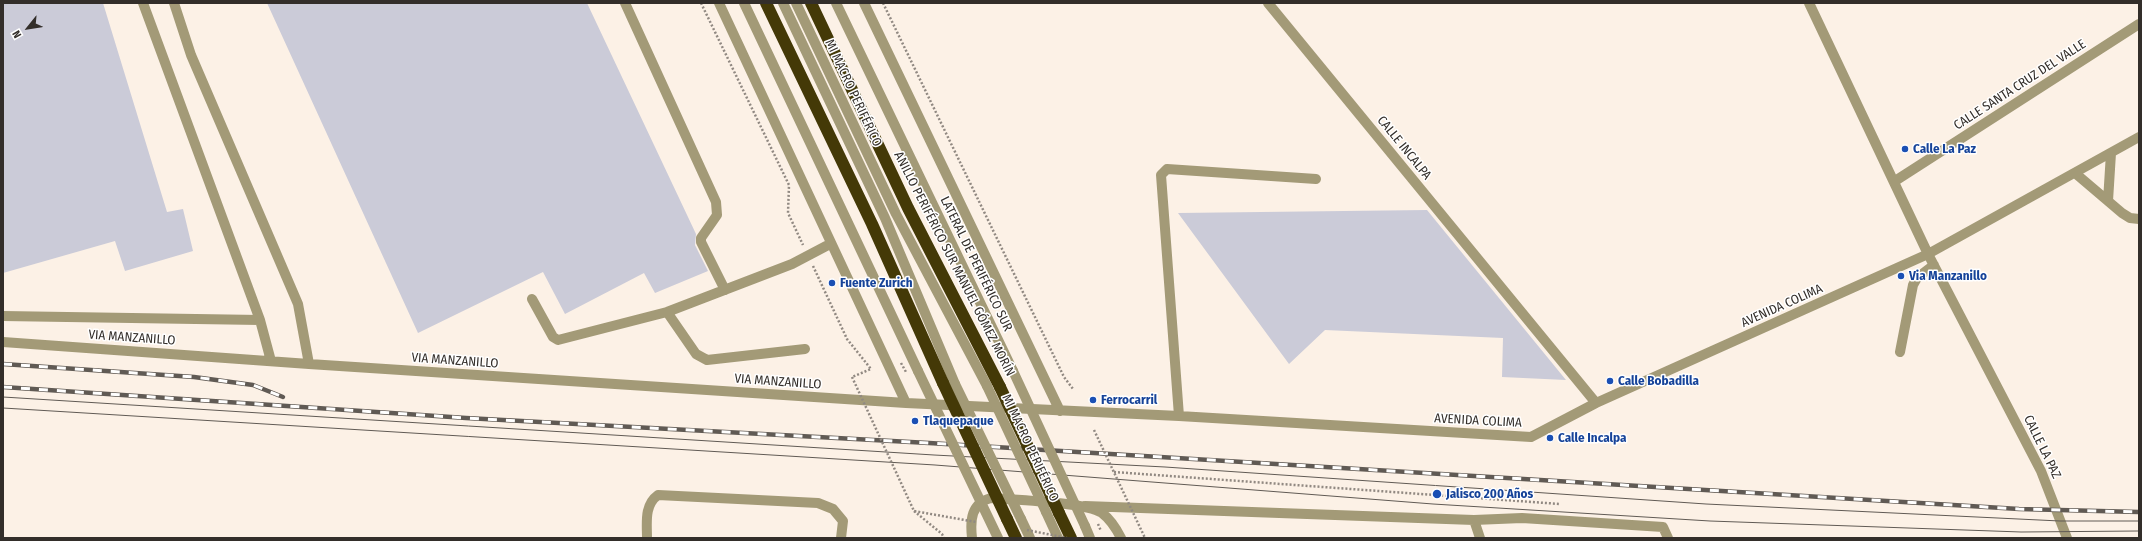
<!DOCTYPE html>
<html>
<head>
<meta charset="utf-8">
<style>
  body { margin:0 }
  #map { position:relative; width:2142px; height:541px; overflow:hidden; background:#fcf1e6; font-family:"Fira Sans Condensed",sans-serif }
  canvas { display:block }
  .frame { position:absolute; inset:0; border:4px solid #332e2a; pointer-events:none }
  .north { position:absolute; left:8px; top:8px; width:40px; height:40px; -webkit-text-stroke:3px #fff; paint-order:stroke; rotate:240deg; font-size:11px; font-weight:700; line-height:16px; text-align:center; color:#332e2a }
  .north::after { content:''; display:block; margin:auto; width:14px; height:18px; background:#332e2a; clip-path:polygon(50% 0,100% 100%,50% 72%,0 100%) }
</style>
</head>
<body>
<div id="map">
<canvas width="2142" height="541"></canvas>
<div class="frame"></div>
<div class="north">N</div>
</div>
<script>
const context = document.querySelector('canvas').getContext('2d');
context.lineJoin = 'round';
function fillPath(path, color) {
  context.fillStyle = color;
  context.fill(path, 'evenodd');
}
function stroke(path, color, width, dash) {
  context.strokeStyle = color;
  context.lineWidth = width;
  context.lineCap = dash ? 'butt' : 'round';
  context.setLineDash(dash || []);
  context.stroke(path);
}
function drawText(font, color, halo, rows, align = 'center') {
  context.font = font + ' "Fira Sans Condensed",sans-serif';
  context.lineWidth = 3;
  context.setLineDash([]);
  context.textBaseline = 'middle';
  context.strokeStyle = halo;
  context.fillStyle = color;
  for (const [text, x, y, turn = 0] of rows) {
    context.save();
    context.translate(x, y);
    context.rotate((+turn || 0) * Math.PI / 180);
    context.textAlign = isNaN(turn) ? turn : align;
    if (halo) context.strokeText(text, 0, 0);
    context.fillText(text, 0, 0);
    context.restore();
  }
}
fillPath(new Path2D(`
  M3,3h100l64,209 16,-3 10,42 -68,20 -10,-30 -112,32z
  M267,3h320l109,231 -1,11 13,26 -53,22 -11,-20 -79,41 -22,-42 -125,61z
  M1427,210l139,170 -64,-3 1,-39 -178,-8 -36,34 -111,-151z`), '#cbcbd8');
stroke(new Path2D(`
  M701,3l88,182 -1,28 15,32
  M883,3l181,374 9,12
  M813,266l34,73 24,30 -19,8
  M1114,472l446,32
  M914,511l28,23 2,4`), '#918982', 2.5, [2, 2]);
stroke(new Path2D(`
  M143,3l117,317 11,41
  M174,3l17,52 107,249 11,60
  M625,3l91,199 1,13 -16,23v4l24,48
  M719,3l187,400
  M744,3l174,368
  M783,3l102,215 70,166
  M796,3l100,211 91,172
  M836,3l177,368
  M864,3l196,408
  M1268,3l328,400
  M1809,3l119,251 113,217 26,67
  M2075,173l47,40 8,5 9,1
  M1895,181l244,-157
  M2108,201l3,-48
  M532,299l21,38 5,3 109,-28 125,-48 38,-20
  M667,312l29,42 11,6 98,-11
  M3,316l257,4
  M3,342l306,22 597,39 273,13 352,21 65,-34 332,-149 211,-117
  M1900,352l13,-67 4,-7 17,-13
  M1179,416l-18,-241 6,-6 149,10
  M1085,506l389,14 48,-2 141,9 5,11
  M1046,512l12,26
  M1021,519l9,19
  M1474,520l6,18
  M1085,526l5,12
  M647,538c0,-15 -3,-33 11,-43l160,8 15,6 10,12 -2,17
  M972,538c-2,-18 -1,-35 19,-40 23,2 95,4 111,15 8,6 15,17 19,25`), '#a39a77', 10);
stroke(new Path2D(`
  M766,3l106,221 71,159
  M811,3l97,205 92,179
  M1059,513l12,25
  M1007,519l9,19`), '#443907', 12);
stroke(new Path2D(`
  M3,397l931,58 231,12 541,37 354,17h79
  M3,408l932,57 498,39 277,17 311,11 118,-1`), '#605a54', 1);
const rail = new Path2D(`
  M3,364l191,13 59,8 30,12
  M3,387l463,31 463,25 1090,66 120,3`);
stroke(rail, '#605a54', 4.5);
stroke(rail, '#fff', 3, [9]);
stroke(new Path2D(`
  M901,363l5,9
  M852,377l62,134 62,11
  M1094,430l51,108
  M1098,524l3,7
  M1027,530l40,8`), '#918982', 2.5, [2, 2]);
stroke(new Path2D(`
  M918,371l80,167
  M1013,371l72,155
  M955,384l66,135
  M987,386l59,126`), '#a39a77', 10);
stroke(new Path2D(`
  M943,383l64,136
  M1000,387l59,126`), '#443907', 12);
for (const [x, y, r, color] of [
  [1905,149,4,"#1a4fb4"],
  [1901,276,4,"#1a4fb4"],
  [832,283,4,"#1a4fb4"],
  [1610,381,4,"#1a4fb4"],
  [1093,400,4,"#1a4fb4"],
  [915,421,4,"#1a4fb4"],
  [1550,438,4,"#1a4fb4"],
  [1437,494,5,"#1a4fb4"]
]) {
  const dot = new Path2D();
  dot.arc(x, y, r, 0, 2 * Math.PI);
  context.fillStyle = color;
  context.fill(dot);
  stroke(dot, '#fff', 1.5);
}
drawText('13px', '#332e2a', '#fff', [
  ["CALLE SANTA CRUZ DEL VALLE",2020,85,-33],
  ["MI MACRO PERIFÉRICO",853,93,65],
  ["CALLE INCALPA",1404,148,51],
  ["ANILLO PERIFÉRICO SUR MANUEL GÓMEZ MORÍN",954,264,63],
  ["LATERAL DE PERIFÉRICO SUR",976,264,64],
  ["AVENIDA COLIMA",1782,306,-24],
  ["VIA MANZANILLO",132,338,4],
  ["VIA MANZANILLO",455,361,4],
  ["VIA MANZANILLO",778,382,4],
  ["AVENIDA COLIMA",1478,421,3],
  ["CALLE LA PAZ",2042,447,64],
  ["MI MACRO PERIFÉRICO",1030,448,65]
]);
drawText('bold 13px', '#164399', '#fff', [
  ["Calle La Paz",1913,149],
  ["Via Manzanillo",1909,276],
  ["Fuente Zurich",840,283],
  ["Calle Bobadilla",1618,381],
  ["Ferrocarril",1101,400],
  ["Tlaquepaque",923,421],
  ["Calle Incalpa",1558,438],
  ["Jalisco 200 Años",1446,494]
], 'left');
</script>
</body>
</html>
